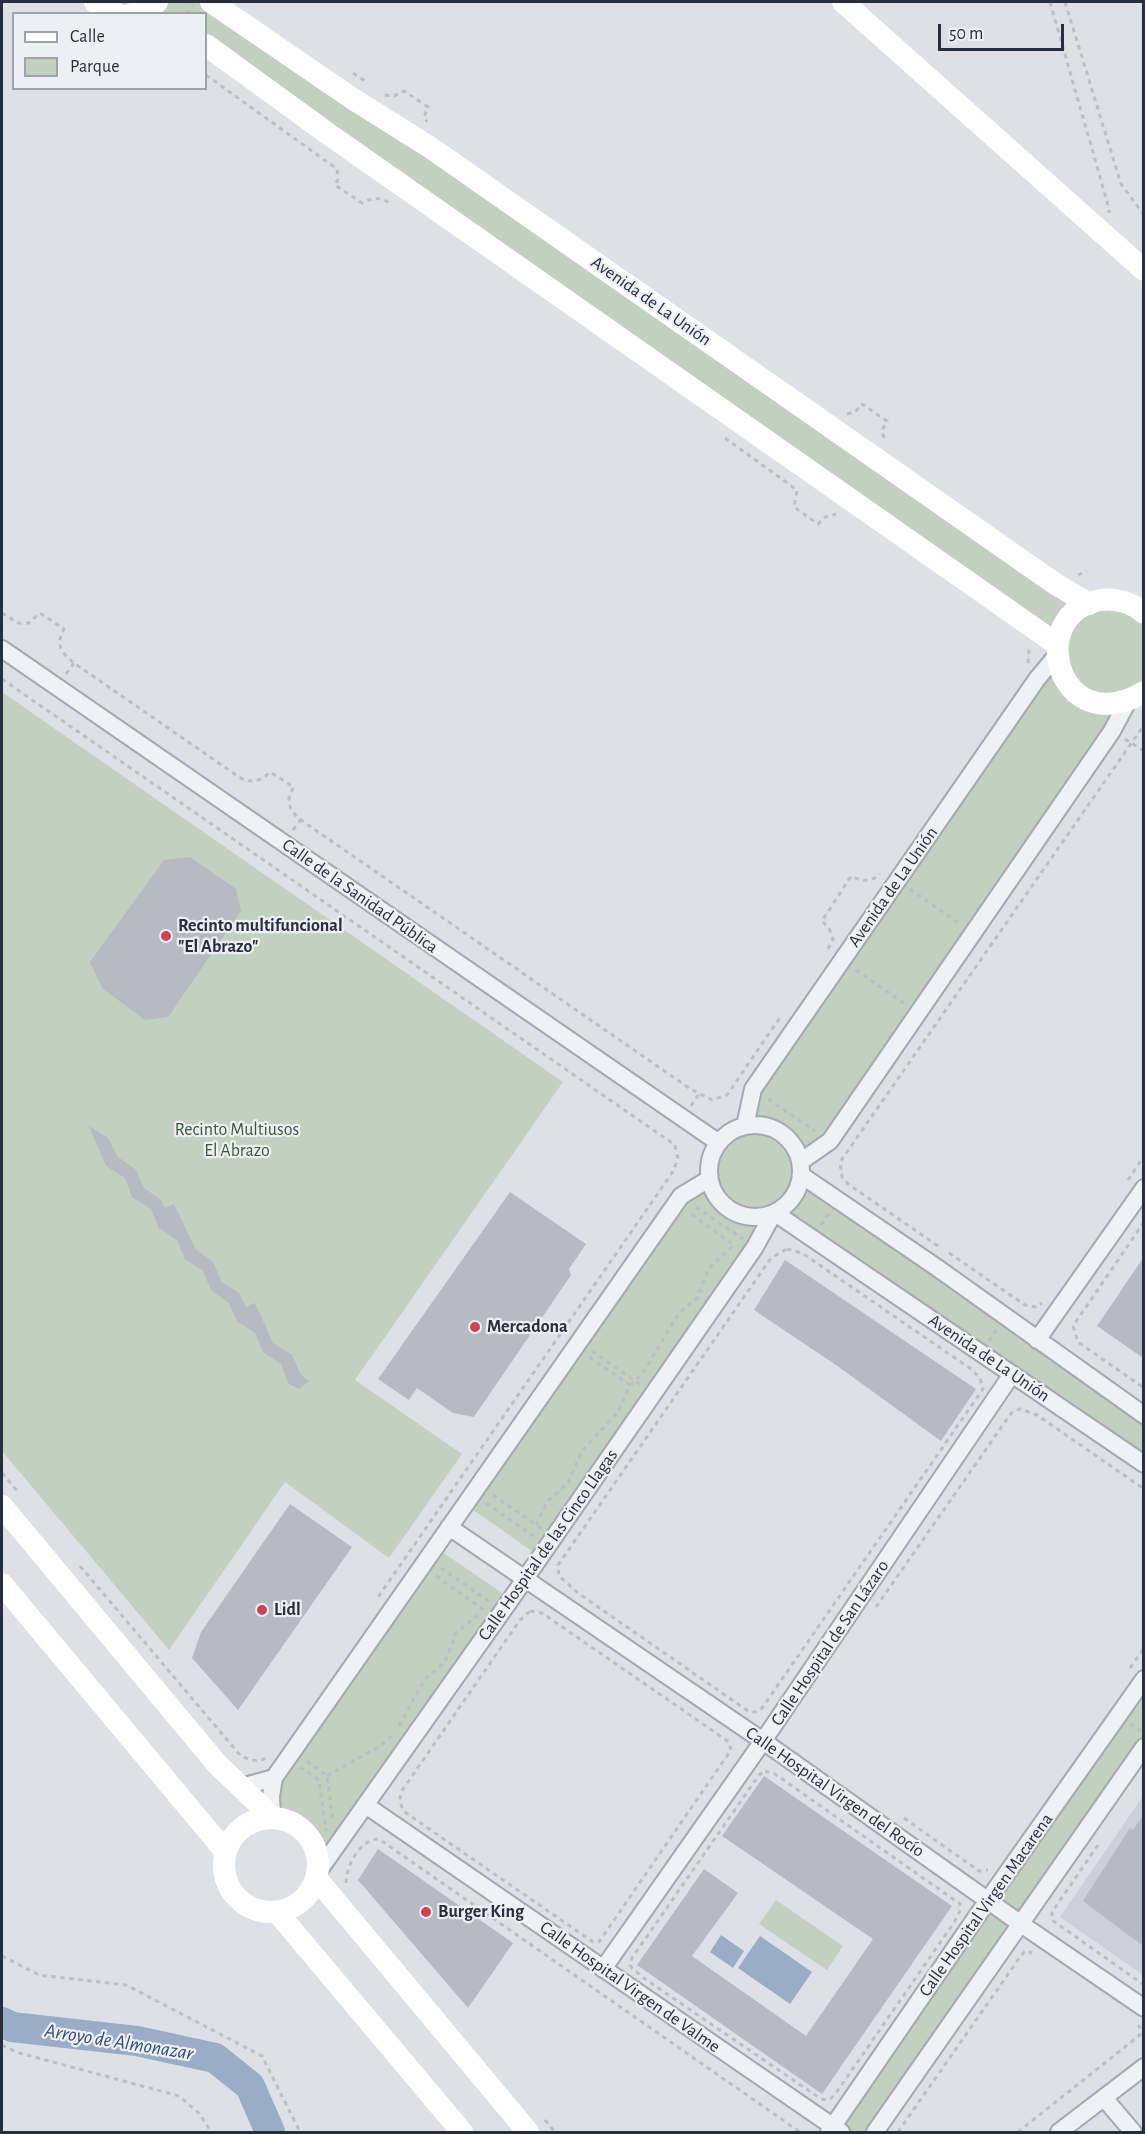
<!DOCTYPE html>
<html>
<head>
<meta charset="utf-8">
<style>
  body { margin:0 }
  #map { position:relative; width:1145px; height:2134px; overflow:hidden; background:#dde1e7; font-family:"Alegreya Sans",sans-serif }
  canvas { display:block }
  .frame { position:absolute; inset:0; border:3px solid #272e3d; pointer-events:none }
  .legend { position:absolute; left:12px; top:12px; width:195px; height:78px; box-sizing:border-box; background:#eceff4; border:2px solid #9da2ab; margin:0; padding:8px 10px; list-style:none; font-size:18px; color:#272e3d }
  .legend li { display:flex; align-items:center; gap:12px; height:30px }
  .legend b { width:30px; border:2px solid #9da2ab }
  .scale { position:absolute; left:938px; top:24px; width:126px; height:27px; box-sizing:border-box; border:3px solid #272e3d; border-top:0; padding-left:8px; font-size:18px; line-height:21px; white-space:nowrap; color:#272e3d; -webkit-text-stroke:4px #eceff4; paint-order:stroke }
</style>
</head>
<body>
<div id="map">
<canvas width="1145" height="2134"></canvas>
<div class="frame"></div>
<ul class="legend">
<li><b style="height:8px;background:#fff"></b>Calle</li>
<li><b style="height:16px;background:#c2d0bf"></b>Parque</li>
</ul>
<div class="scale">50 m</div>
</div>
<script>
const context = document.querySelector('canvas').getContext('2d');
context.lineJoin = 'round';
function fillPath(path, color) {
  context.fillStyle = color;
  context.fill(path, 'evenodd');
}
function stroke(path, color, width, dash) {
  context.strokeStyle = color;
  context.lineWidth = width;
  context.lineCap = dash ? 'butt' : 'round';
  context.setLineDash(dash || []);
  context.stroke(path);
}
function drawText(font, color, halo, rows, align = 'center') {
  context.font = font + ' "Alegreya Sans",sans-serif';
  context.lineWidth = 4.5;
  context.setLineDash([]);
  context.textBaseline = 'middle';
  context.strokeStyle = halo;
  context.fillStyle = color;
  for (const [text, x, y, turn = 0] of rows) {
    context.save();
    context.translate(x, y);
    context.rotate((+turn || 0) * Math.PI / 180);
    context.textAlign = isNaN(turn) ? turn : align;
    if (halo) context.strokeText(text, 0, 0);
    context.fillText(text, 0, 0);
    context.restore();
  }
}
fillPath(new Path2D(`
  M1143,1796v179l-83,-58z`), '#cbd0d9');
fillPath(new Path2D(`
  M95,2h116l843,581 89,30v79l-313,449 -30,21 1,13 342,240v49l-370,-249 -233,342 -75,-53 216,-308 28,-17c0,-27 11,-43 36,-53l8,-37 304,-434 -851,-610v-31l-44,-1 -9,-6 -7,4z
  M2,692l561,390 -208,298 107,74 -73,104 -104,-76 -116,168 -167,-199z
  M435,1547l76,52 -193,260c-7,-25 -21,-37 -46,-42l-1,-21z
  M1143,1679v68l-268,385h-46z
  M776,1900l67,46 -16,24 -68,-46z`), '#c2d0bf');
fillPath(new Path2D(`
  M721,1935l23,16 -11,17 -23,-16z
  M760,1936l52,36 -22,32 -52,-36z`), '#99adc6');
stroke(new Path2D(`
  M2,2022l10,5 125,14 78,17 35,28 20,46`), '#99adc6', 30);
fillPath(new Path2D(`
  M190,857l46,32 5,22 -73,106 -23,3 -43,-32 -12,-26 74,-102z
  M89,1126l19,12 10,19 17,12 9,19 17,12 4,8 9,-4 22,46 17,12 9,20 17,11 7,14 9,-4 18,40 19,12 9,20 8,6 -10,8 -10,-5 -8,-20 -18,-12 -8,-19 -18,-12 -8,-18 -18,-13 -8,-19 -18,-12 -8,-19 -18,-12 -8,-19 -19,-12 -7,-19 -19,-12z
  M510,1192l76,52 -17,25 2,6 -97,142 -21,-4 -36,-25 -8,12 -31,-21z
  M1143,1258v100l-46,-32z
  M785,1260l191,129 -35,52 -105,-76 -82,-55z
  M290,1504l62,43 -114,163 -46,-52 9,-26z
  M764,1776l188,130 -130,188 -185,-129 67,-96 34,24 -46,63 114,80 67,-97 -151,-103z
  M1143,1815v131l-60,-45 47,-73 3,2z
  M378,1849l135,94 -45,65 -110,-128z`), '#b5bac3');
const street = new Path2D(`
  M2,649l717,494
  M709 1171a46 46 0 1 1 92 0a46 46 0 1 1-92 0Z
  M745,1126l8,-37 284,-410 20,-24
  M800,1162l30,-21 282,-410 16,-30
  M801,1175l135,92 208,148
  M775,1213l369,251
  M1037,1340l107,-152
  M449,1527l314,214 258,183 123,84
  M241,1787l33,-9 407,-582 28,-17
  M367,1806l474,326
  M272,1817l-1,-21 3,-18
  M318,1872l193,-273 244,-352 18,-33
  M603,1969l160,-228 249,-367
  M1104,2098l29,34
  M829,2132l159,-232 156,-221
  M875,2132l269,-385
  M1059,2132l85,-65`);
stroke(street, '#a3a8b1', 20);
stroke(new Path2D(`
  M1050,2l58,203 1,8
  M1065,2l56,182 23,31
  M187,14l6,-9
  M353,73l15,10
  M206,75l131,94 1,10 -3,6 27,18c12,-6 18,-6 29,1
  M385,95l9,1 10,-5 24,16 -4,10 3,5
  M847,414l8,-2 7,-8 25,17 -5,10 3,10
  M725,438l72,52 -3,17 24,17 7,-7 11,-3
  M1078,575l9,-4
  M2,613l16,10h11l11,-10 24,16c-9,17 -3,23 10,34l162,112c13,9 23,8 34,-3l24,15c-9,13 -5,21 4,31l394,272 20,10 15,-5 54,-79
  M1028,663l1,-15
  M66,674l8,-11
  M2,679l673,466 3,14 -6,14 -296,427
  M1125,739l19,12
  M293,830l8,-11
  M910,889l51,36
  M828,949l5,-10 -4,-11 -7,-7 29,-45c11,5 19,7 29,-2
  M856,970l49,34
  M768,1099l47,32
  M691,1106l8,-12
  M1128,1180l16,-24
  M696,1207l47,32
  M1144,1222l-71,104 5,16 66,46
  M821,1225l8,-12
  M938,1246l-90,-62 -6,-7 -2,-15 304,-437
  M787,1249l15,4 169,116 9,9 3,11 -221,319c-5,4 -8,5 -14,3l-170,-118 -19,-17 -1,-11 213,-307z
  M949,1253l76,52 11,2 6,-4
  M989,1341l8,-12
  M592,1351l49,34
  M630,1385l13,-12 36,-60 18,-15 12,-30 25,-23 -46,-33
  M2,1473l16,19
  M493,1495l49,34
  M486,1503l49,34
  M536,1525l11,-23 21,-19 14,-32 36,-39 12,-27 -41,-28
  M80,1566l160,189c9,5 19,9 28,1
  M441,1568l49,34
  M436,1576l48,34
  M876,1607l136,-195 8,-3 17,6 107,74
  M530,1611l12,2 187,129 2,8 -132,192h-6l-187,-129c-6,-7 -7,-12 -5,-21l119,-172z
  M1130,1668l14,-20
  M1130,1724l12,8
  M399,1726l26,-47 20,-17 11,-29 23,-19
  M307,1761l20,15 6,45
  M300,1767l19,13 7,51
  M765,1771l10,3 185,130 1,5 -8,15 -117,169c-5,6 -7,8 -15,6l-176,-120 -13,-11 -2,-3 2,-7 127,-183z
  M327,1776l53,-30 14,-12
  M904,1818l75,53 9,-1
  M1098,1845l-46,67v8l92,65
  M346,1883c0,-17 14,-44 33,-44l421,293
  M2,1956l37,19 87,10 136,71 38,76
  M2,2045l14,7 163,44 21,18 11,18
  M545,2120l10,12
  M898,2132l122,-175 5,-6 7,2
  M1018,2132l122,-97v-8l-4,-3`), '#bcbec5', 3, [4.5, 4.5]);
stroke(street, '#f0f1f5', 16);
stroke(new Path2D(`
  M95,2l16,10 7,2
  M211,2l142,97 78,49 623,435 35,21
  M843,2l301,268
  M131,14l15,-3 11,-9
  M206,45l121,88 731,512
  M1144,613c-11,-10 -28,-15 -43,-13 -78,13 -43,143 43,92
  M2,1506l215,258 55,53
  M2,1584l223,267
  M224 1865a47 47 0 1 1 94 0a47 47 0 1 1-94 0Z
  M317,1879l211,253
  M277,1912l185,220`), '#fff', 22);
for (const [x, y, r, color] of [
  [166,936,6,"#ca4453"],
  [475,1327,6,"#ca4453"],
  [262,1610,6,"#ca4453"],
  [426,1912,6,"#ca4453"]
]) {
  const dot = new Path2D();
  dot.arc(x, y, r, 0, 2 * Math.PI);
  context.fillStyle = color;
  context.fill(dot);
  stroke(dot, '#eceff4', 2);
}
drawText('18px', '#272e3d', '#eceff4', [
  ["Avenida de La Unión",651,301,35],
  ["Avenida de La Unión",893,887,-55],
  ["Calle de la Sanidad Pública",360,896,35],
  ["Avenida de La Unión",989,1358,34],
  ["Calle Hospital de las Cinco Llagas",548,1545,-55],
  ["Calle Hospital de San Lázaro",830,1643,-56],
  ["Calle Hospital Virgen del Rocío",835,1792,35],
  ["Calle Hospital Virgen Macarena",986,1905,-55],
  ["Calle Hospital Virgen de Valme",630,1987,35]
]);
drawText('bold 18px', '#272e3d', '#eceff4', [
  ["Recinto multifuncional",178,926],
  ["\"El Abrazo\"",178,947],
  ["Mercadona",487,1327],
  ["Lidl",274,1610],
  ["Burger King",438,1912]
], 'left');
drawText('18px', '#3a5835', '#eceff4', [
  ["Recinto Multiusos",237,1130],
  ["El Abrazo",237,1151]
]);
drawText('italic 20px', '#334b6f', '#eceff4', [
  ["Arroyo de Almonazar",119,2042,9]
]);
</script>
</body>
</html>
